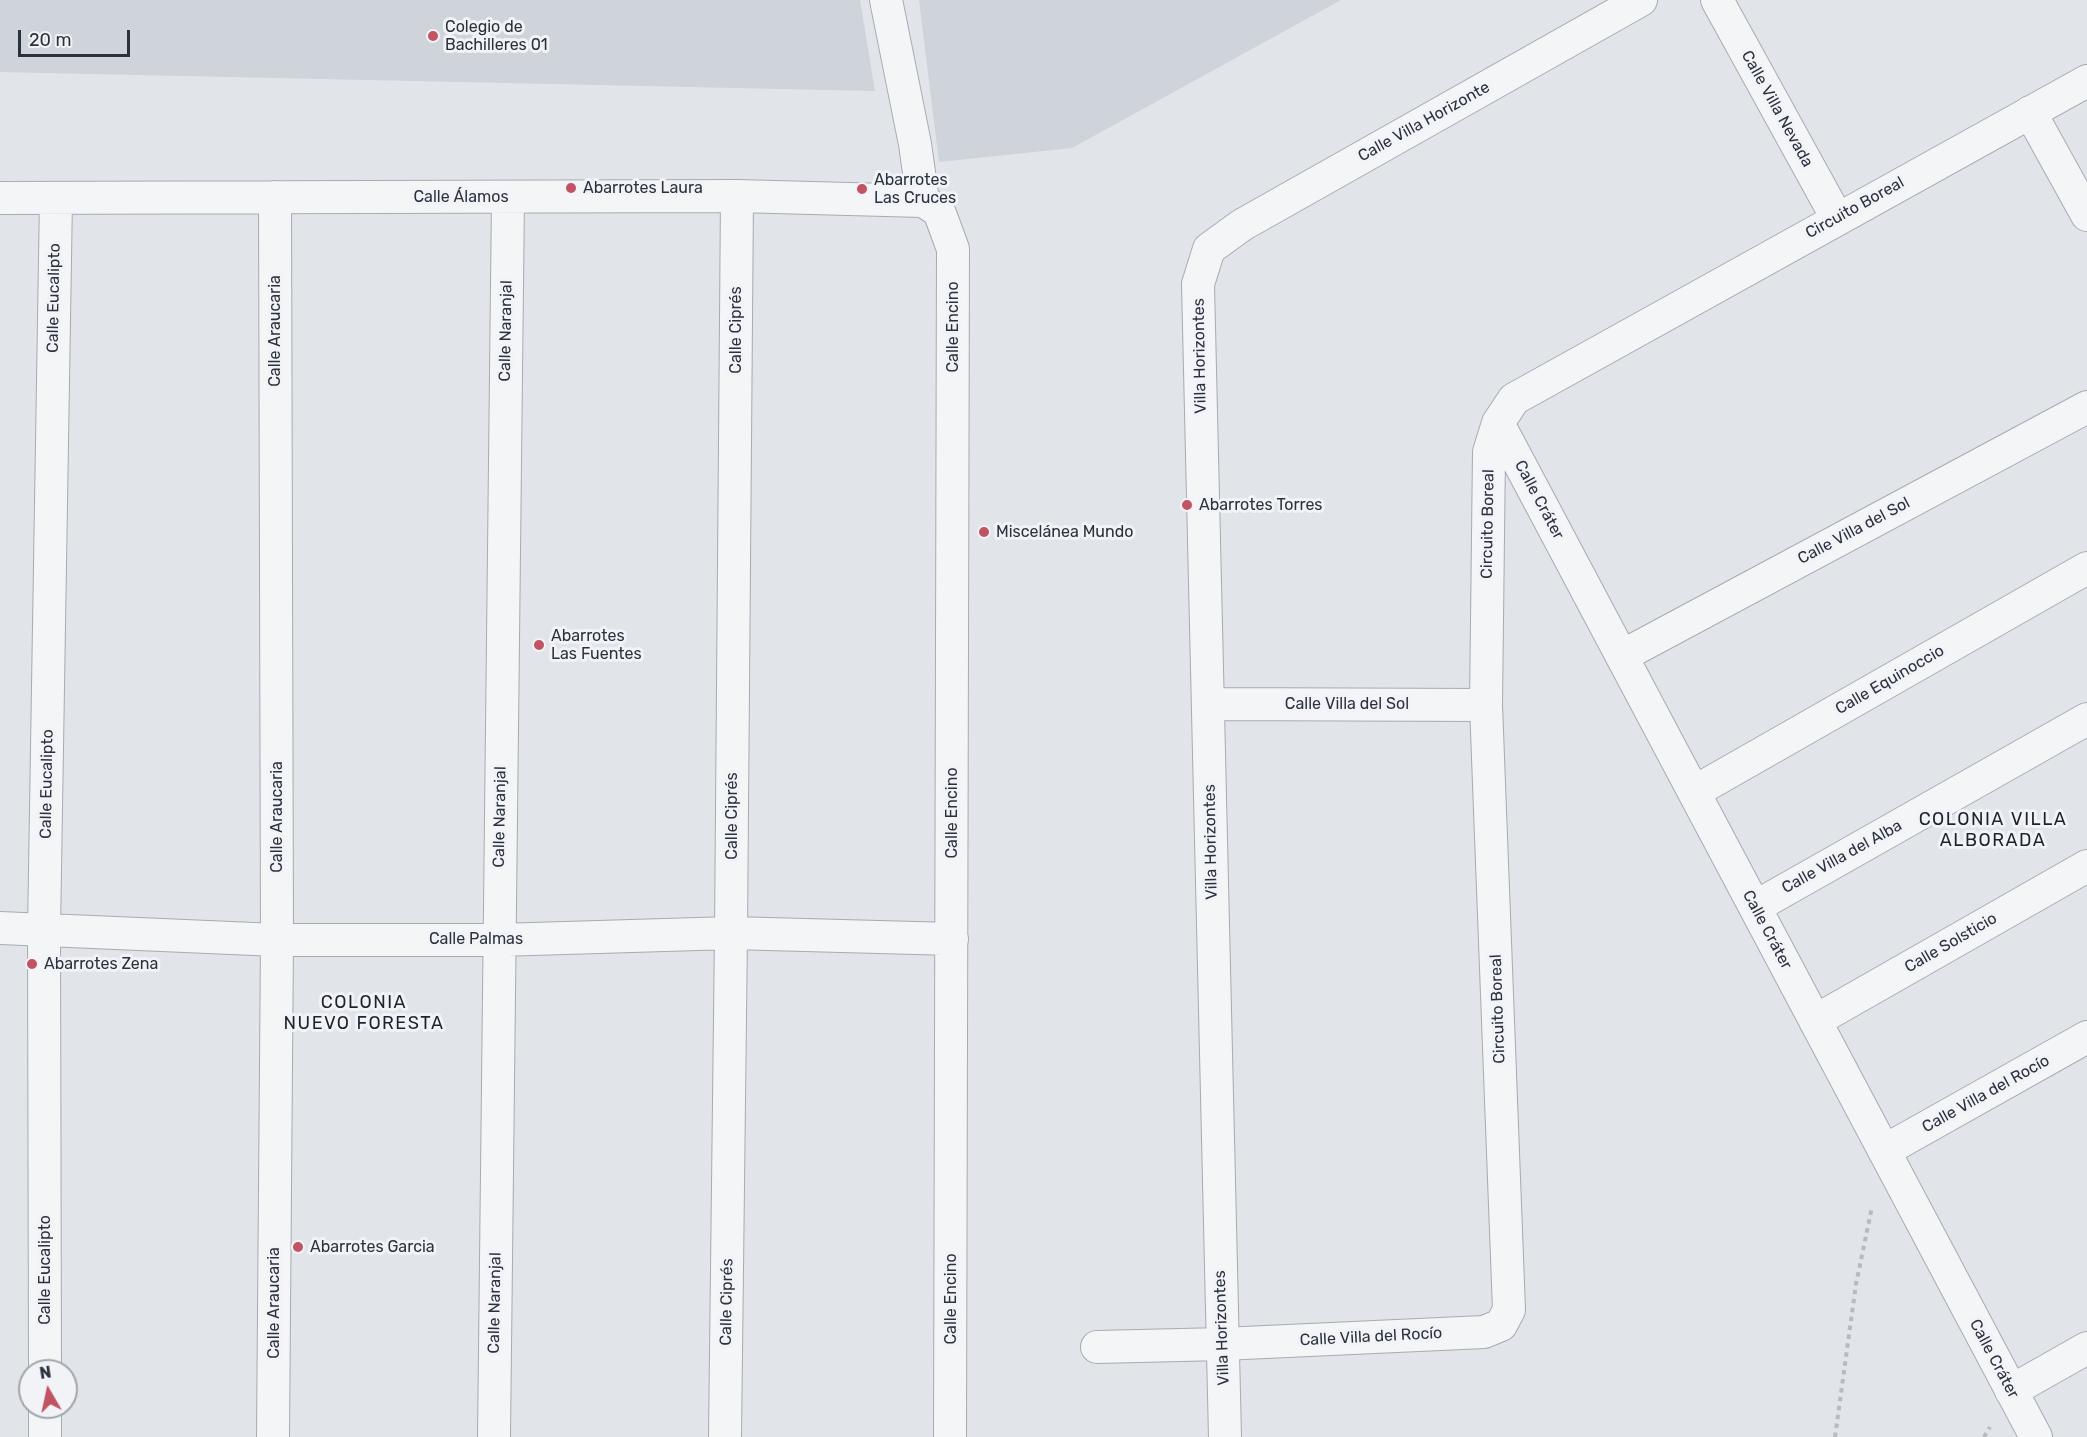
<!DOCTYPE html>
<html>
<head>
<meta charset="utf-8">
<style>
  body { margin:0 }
  #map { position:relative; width:2087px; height:1437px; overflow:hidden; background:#e1e4e8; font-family:Rubik,sans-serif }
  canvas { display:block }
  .north { position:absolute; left:18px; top:1359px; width:60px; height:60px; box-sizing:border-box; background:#f1f3f6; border:2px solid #a2a6ac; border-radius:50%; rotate:351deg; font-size:16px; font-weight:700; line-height:24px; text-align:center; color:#2b323e }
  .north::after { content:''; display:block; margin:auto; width:21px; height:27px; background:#c15363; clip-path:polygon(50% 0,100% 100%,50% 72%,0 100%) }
  .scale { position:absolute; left:18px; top:30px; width:112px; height:27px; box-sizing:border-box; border:3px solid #2b323e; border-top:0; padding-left:8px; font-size:18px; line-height:21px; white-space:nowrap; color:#2b323e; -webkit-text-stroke:4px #f1f3f6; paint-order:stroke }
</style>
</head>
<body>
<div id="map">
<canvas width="2087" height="1437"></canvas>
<div class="north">N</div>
<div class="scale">20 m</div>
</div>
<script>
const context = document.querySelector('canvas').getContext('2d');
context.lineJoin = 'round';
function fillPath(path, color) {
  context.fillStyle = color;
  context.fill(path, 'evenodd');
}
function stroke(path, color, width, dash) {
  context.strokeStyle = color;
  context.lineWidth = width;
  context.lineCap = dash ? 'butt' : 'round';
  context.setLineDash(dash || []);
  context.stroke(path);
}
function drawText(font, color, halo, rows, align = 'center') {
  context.font = font + ' Rubik,sans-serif';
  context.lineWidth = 6;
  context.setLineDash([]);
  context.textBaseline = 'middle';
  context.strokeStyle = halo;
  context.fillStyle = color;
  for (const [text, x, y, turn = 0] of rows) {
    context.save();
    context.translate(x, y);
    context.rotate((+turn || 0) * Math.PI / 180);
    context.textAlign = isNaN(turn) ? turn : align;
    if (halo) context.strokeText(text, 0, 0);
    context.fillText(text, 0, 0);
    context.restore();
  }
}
fillPath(new Path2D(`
  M0,0h860l15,91 -875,-19z
  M919,0h422l-269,148 -133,14z`), '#cfd3da');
const minor = new Path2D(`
  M886,0l29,144 8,57
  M1717,0l120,218
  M2030,112l57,103
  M0,198l737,-2 186,5
  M923,201l16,10 14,38 -3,1188
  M1498,423l538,1014
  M1622,656l465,-249
  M1208,704l278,1
  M1694,792l393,-224
  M1755,907l332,-188
  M0,928l277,12h222l232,-7 221,6
  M1815,1021l272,-155
  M1884,1151l203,-114
  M1097,1347l125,-3 262,-12 17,-7 8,-15 -23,-605 3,-253 9,-29 16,-24 573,-318
  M45,1371l-1,-440 12,-733
  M2011,1391l76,-43
  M45,1407v30
  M273,1437l4,-497 -2,-743
  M494,1437l14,-1240
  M725,1437l6,-504 6,-737
  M1225,1437l-27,-1153 11,-35 33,-24 399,-225`);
stroke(minor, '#a7abb2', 34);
stroke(new Path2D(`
  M1835,1437l21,-153 16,-77
  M1984,1437l6,-10`), '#b7bac0', 4, [4.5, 4.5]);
stroke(minor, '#f3f5f7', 32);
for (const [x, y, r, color] of [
  [433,36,6,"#c15363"],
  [571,188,6,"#c15363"],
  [862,189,6,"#c15363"],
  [1187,505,6,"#c15363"],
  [984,532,6,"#c15363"],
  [539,645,6,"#c15363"],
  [32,964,6,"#c15363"],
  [298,1247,6,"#c15363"]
]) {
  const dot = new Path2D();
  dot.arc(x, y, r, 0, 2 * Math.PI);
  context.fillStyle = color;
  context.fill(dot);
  stroke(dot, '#f1f3f6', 2);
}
drawText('16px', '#2b323e', '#f1f3f6', [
  ["Colegio de",445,27],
  ["Bachilleres 01",445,45],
  ["Abarrotes",874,180],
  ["Las Cruces",874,198],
  ["Abarrotes Laura",583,188],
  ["Abarrotes Torres",1199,505],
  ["Miscelánea Mundo",996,532],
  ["Abarrotes",551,636],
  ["Las Fuentes",551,654],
  ["Abarrotes Zena",44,964],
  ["Abarrotes Garcia",310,1247]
], 'left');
drawText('16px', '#2b323e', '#f1f3f6', [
  ["Calle Villa Nevada",1777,109,61],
  ["Calle Villa Horizonte",1424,122,-29],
  ["Calle Álamos",461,197],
  ["Circuito Boreal",1855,208,-29],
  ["Calle Eucalipto",54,298,-89],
  ["Calle Encino",953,327,-90],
  ["Calle Ciprés",736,330,-90],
  ["Calle Araucaria",275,331,-90],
  ["Calle Naranjal",506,331,-89],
  ["Villa Horizontes",1200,356,-91],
  ["Calle Cráter",1539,500,62],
  ["Circuito Boreal",1488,524,-89],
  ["Calle Villa del Sol",1854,531,-28],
  ["Calle Equinoccio",1890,680,-30],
  ["Calle Villa del Sol",1347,704],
  ["Calle Eucalipto",47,784,-89],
  ["Calle Encino",952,813,-90],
  ["Calle Ciprés",732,816,-90],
  ["Calle Araucaria",277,817,-90],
  ["Calle Naranjal",500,817,-89],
  ["Villa Horizontes",1211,842,-91],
  ["Calle Villa del Alba",1842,857,-29],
  ["Calle Cráter",1767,930,62],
  ["Calle Palmas",476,939],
  ["Calle Solsticio",1951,943,-30],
  ["Circuito Boreal",1498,1009,-92],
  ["Calle Villa del Rocío",1986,1094,-29],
  ["Calle Eucalipto",45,1270,-90],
  ["Calle Encino",951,1299,-90],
  ["Calle Ciprés",727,1302,-89],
  ["Calle Araucaria",274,1303,-90],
  ["Calle Naranjal",495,1303,-89],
  ["Villa Horizontes",1222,1328,-92],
  ["Calle Villa del Rocío",1371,1337,-3],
  ["Calle Cráter",1994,1359,62]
]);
context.letterSpacing = '1.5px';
drawText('18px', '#1d232f', '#f1f3f6', [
  ["COLONIA VILLA",1993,820],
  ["ALBORADA",1993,841],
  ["COLONIA",364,1003],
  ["NUEVO FORESTA",364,1024]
]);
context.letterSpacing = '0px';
</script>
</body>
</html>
